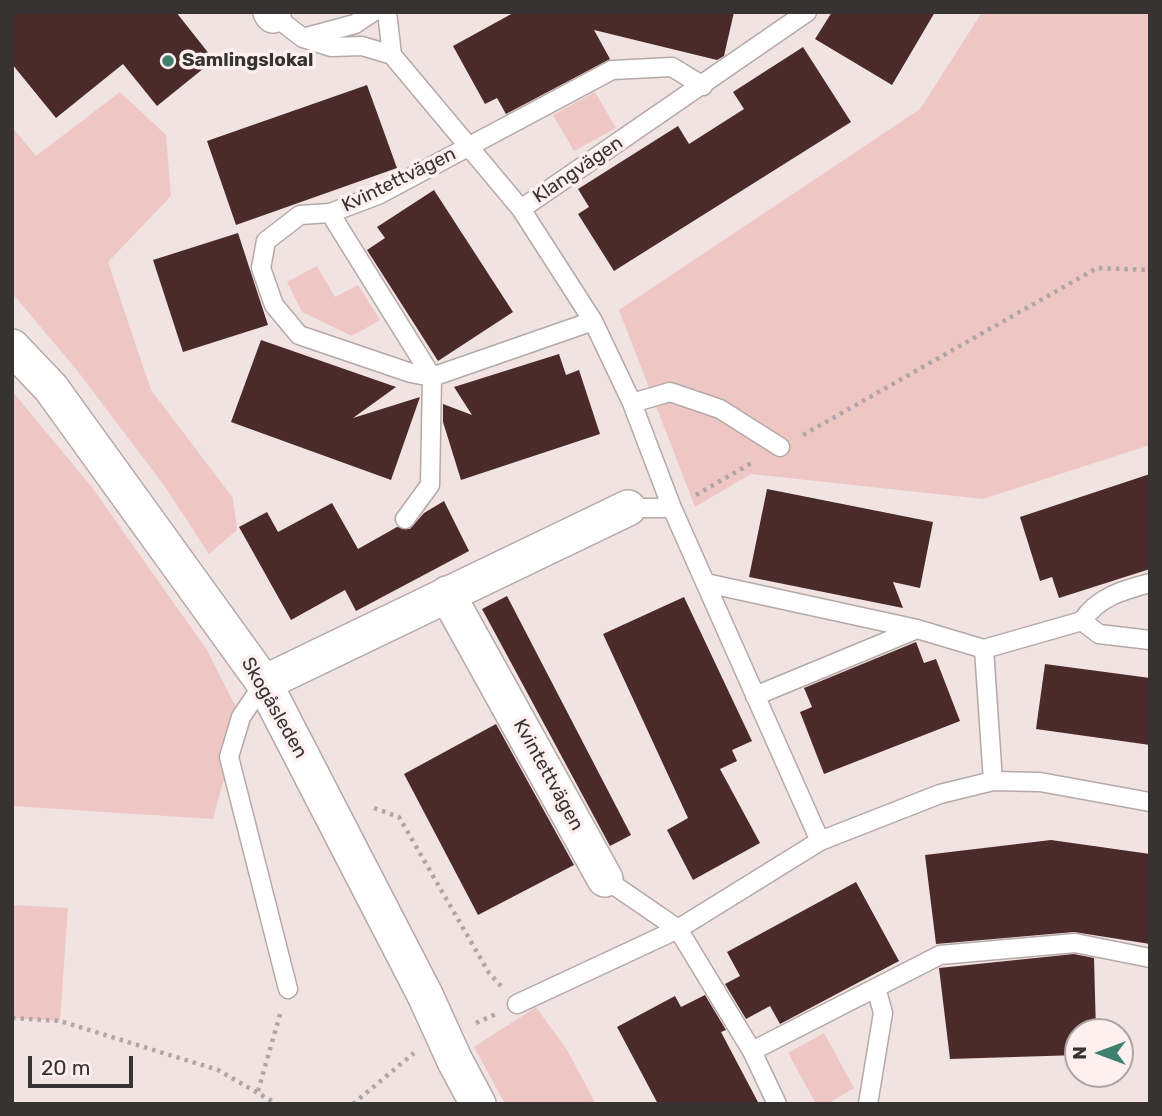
<!DOCTYPE html>
<html>
<head>
<meta charset="utf-8">
<style>
  body { margin:0 }
  #map { position:relative; width:1162px; height:1116px; overflow:hidden; background:#f0e3e2; font-family:Rubik,sans-serif }
  canvas { display:block }
  .frame { position:absolute; inset:0; border:14px solid #383333; pointer-events:none }
  .north { position:absolute; left:1064px; top:1018px; width:70px; height:70px; box-sizing:border-box; background:#fdf0ef; border:2px solid #aea4a4; border-radius:50%; rotate:270deg; font-size:19px; font-weight:700; line-height:28px; text-align:center; color:#383333 }
  .north::after { content:''; display:block; margin:auto; width:24px; height:32px; background:#41806e; clip-path:polygon(50% 0,100% 100%,50% 72%,0 100%) }
  .scale { position:absolute; left:28px; top:1056px; width:105px; height:32px; box-sizing:border-box; border:4px solid #383333; border-top:0; padding-left:9px; font-size:21px; line-height:24px; white-space:nowrap; color:#383333; -webkit-text-stroke:5px #fdf0ef; paint-order:stroke }
</style>
</head>
<body>
<div id="map">
<canvas width="1162" height="1116"></canvas>
<div class="frame"></div>
<div class="north">N</div>
<div class="scale">20 m</div>
</div>
<script>
const context = document.querySelector('canvas').getContext('2d');
context.lineJoin = 'round';
function fillPath(path, color) {
  context.fillStyle = color;
  context.fill(path, 'evenodd');
}
function stroke(path, color, width, dash) {
  context.strokeStyle = color;
  context.lineWidth = width;
  context.lineCap = dash ? 'butt' : 'round';
  context.setLineDash(dash || []);
  context.stroke(path);
}
function drawText(font, color, halo, rows, align = 'center') {
  context.font = font + ' Rubik,sans-serif';
  context.lineWidth = 7;
  context.setLineDash([]);
  context.textBaseline = 'middle';
  context.strokeStyle = halo;
  context.fillStyle = color;
  for (const [text, x, y, turn = 0] of rows) {
    context.save();
    context.translate(x, y);
    context.rotate((+turn || 0) * Math.PI / 180);
    context.textAlign = isNaN(turn) ? turn : align;
    if (halo) context.strokeText(text, 0, 0);
    context.fillText(text, 0, 0);
    context.restore();
  }
}
fillPath(new Path2D(`
  M982,12h168v433l-167,54 -232,-25 -56,33 -76,-197 301,-201z
  M120,92l46,43 5,61 -63,66 43,128 82,108 4,32 -28,24 -46,-70 -87,-115 -64,-76v-166l24,29z
  M595,92l21,36 -42,23 -21,-36z
  M317,266l18,31 23,-12 22,35 -28,16 -50,-24 -15,-30z
  M12,391l79,95 116,164 34,67 -28,102 -201,-13z
  M12,905l56,3 -8,113 -48,-3z
  M536,1007l31,43 29,54h-91l-31,-57z
  M824,1033l30,55 -27,16h-11l-28,-51z`), '#eec7c5');
fillPath(new Path2D(`
  M12,12h164l38,48 -57,46 -34,-42 -67,54 -44,-54z
  M515,12h219l-10,44 -7,4 -123,-30 16,29 -104,55 -9,-16 -12,6 -32,-58z
  M832,12h103l-43,73 -77,-46z
  M803,47l48,75 -237,149 -36,-57 11,-7 -11,-18 100,-63 11,18 55,-35 -11,-17z
  M367,85l30,83 -161,57 -29,-84z
  M434,190l79,122 -75,49 -71,-111 18,-12 -8,-11z
  M238,233l30,92 -85,27 -30,-92z
  M261,340l135,47 -43,31 67,-21 -29,83 -160,-58z
  M559,354l7,21 13,-5 21,64 -139,46 -18,-58v-18l29,11 -18,-28z
  M1150,474v95l-91,29 -7,-21 -12,4 -20,-64z
  M767,489l166,33 -13,66 -27,-6 10,26 -154,-31z
  M444,501l25,50 -113,60 -11,-21 -54,30 -52,-93 28,-15 11,20 54,-29 26,46 39,-22 13,2 14,-16z
  M507,596l124,239 -21,11 -128,-237z
  M684,597l68,144 -20,9 5,11 -17,8 40,74 -67,37 -26,-50 21,-12 -85,-184z
  M916,642l8,21 12,-4 24,62 -136,53 -24,-62 12,-5 -8,-19z
  M1045,664l105,14v67l-114,-16z
  M496,724l78,141 -96,50 -74,-141z
  M1051,840l99,14v90l-76,-12 -138,12 -11,-89z
  M856,882l43,79 -119,63 -10,-18 -24,13 -21,-35 15,-8 -13,-24z
  M1074,954l20,4 2,74h-18v23l-128,4 -11,-91z
  M705,995l21,35 -5,2 38,72h-101l-41,-77 58,-31 6,11z`), '#4b2b29');
const service = new Path2D(`
  M387,12l5,43
  M273,15l30,23 28,9 31,-1 30,9 129,154 72,112 -161,56 -21,-4 -112,-38 -25,-30 -13,-37 5,-27 34,-26 30,-2 48,-18 234,-125 60,-3 31,19
  M303,38l52,-14 18,-12
  M521,209l286,-197
  M330,213l102,164 -2,108 -25,34
  M593,321l39,82 40,105 148,333
  M632,403l38,-11 50,17 60,38
  M628,508h44
  M706,583l211,46 67,20 98,-28c16,-24 41,-31 68,-38
  M1082,621l17,13 51,6
  M984,649l9,132
  M264,683l-23,34 -12,40 59,232
  M755,696l162,-67
  M605,879l73,50 74,122 25,53
  M517,1004l161,-75 142,-88 120,-47 53,-13 47,1 110,20
  M752,1051l188,-96 135,-12 75,15
  M868,1104l15,-91 -6,-22`);
const minor = new Path2D(`
  M271,12l2,3
  M12,347l39,41 213,295 161,312
  M447,594l158,285
  M264,683l364,-175
  M455,1061l23,43`);
stroke(service, '#b5a9a8', 21);
stroke(minor, '#b5a9a8', 38);
stroke(new Path2D(`
  M803,435l294,-167 53,2
  M696,495l59,-34
  M374,808l25,9 90,156 12,13
  M12,1018l48,3 158,49 59,34
  M476,1023l20,-9
  M258,1091l23,-80
  M353,1104l61,-51`), '#b1a6a6', 4.5, [3.5, 5]);
stroke(service, '#fff', 18);
stroke(minor, '#fff', 35);
const minorBridge = new Path2D(`
  M425,995l30,66`);
stroke(minorBridge, '#b5a9a8', 38, []);
stroke(minorBridge, '#fff', 35);
for (const [x, y, r, color] of [
  [168,61,7,"#41806e"]
]) {
  const dot = new Path2D();
  dot.arc(x, y, r, 0, 2 * Math.PI);
  context.fillStyle = color;
  context.fill(dot);
  stroke(dot, '#fdf0ef', 2.5);
}
drawText('bold 19px', '#383333', '#fdf0ef', [
  ["Samlingslokal",182,61]
], 'left');
drawText('19px', '#383333', '#fdf0ef', [
  ["Klangvägen",578,170,-34],
  ["Kvintettvägen",399,180,-26],
  ["Skogåsleden",274,708,60],
  ["Kvintettvägen",548,775,61]
]);
</script>
</body>
</html>
